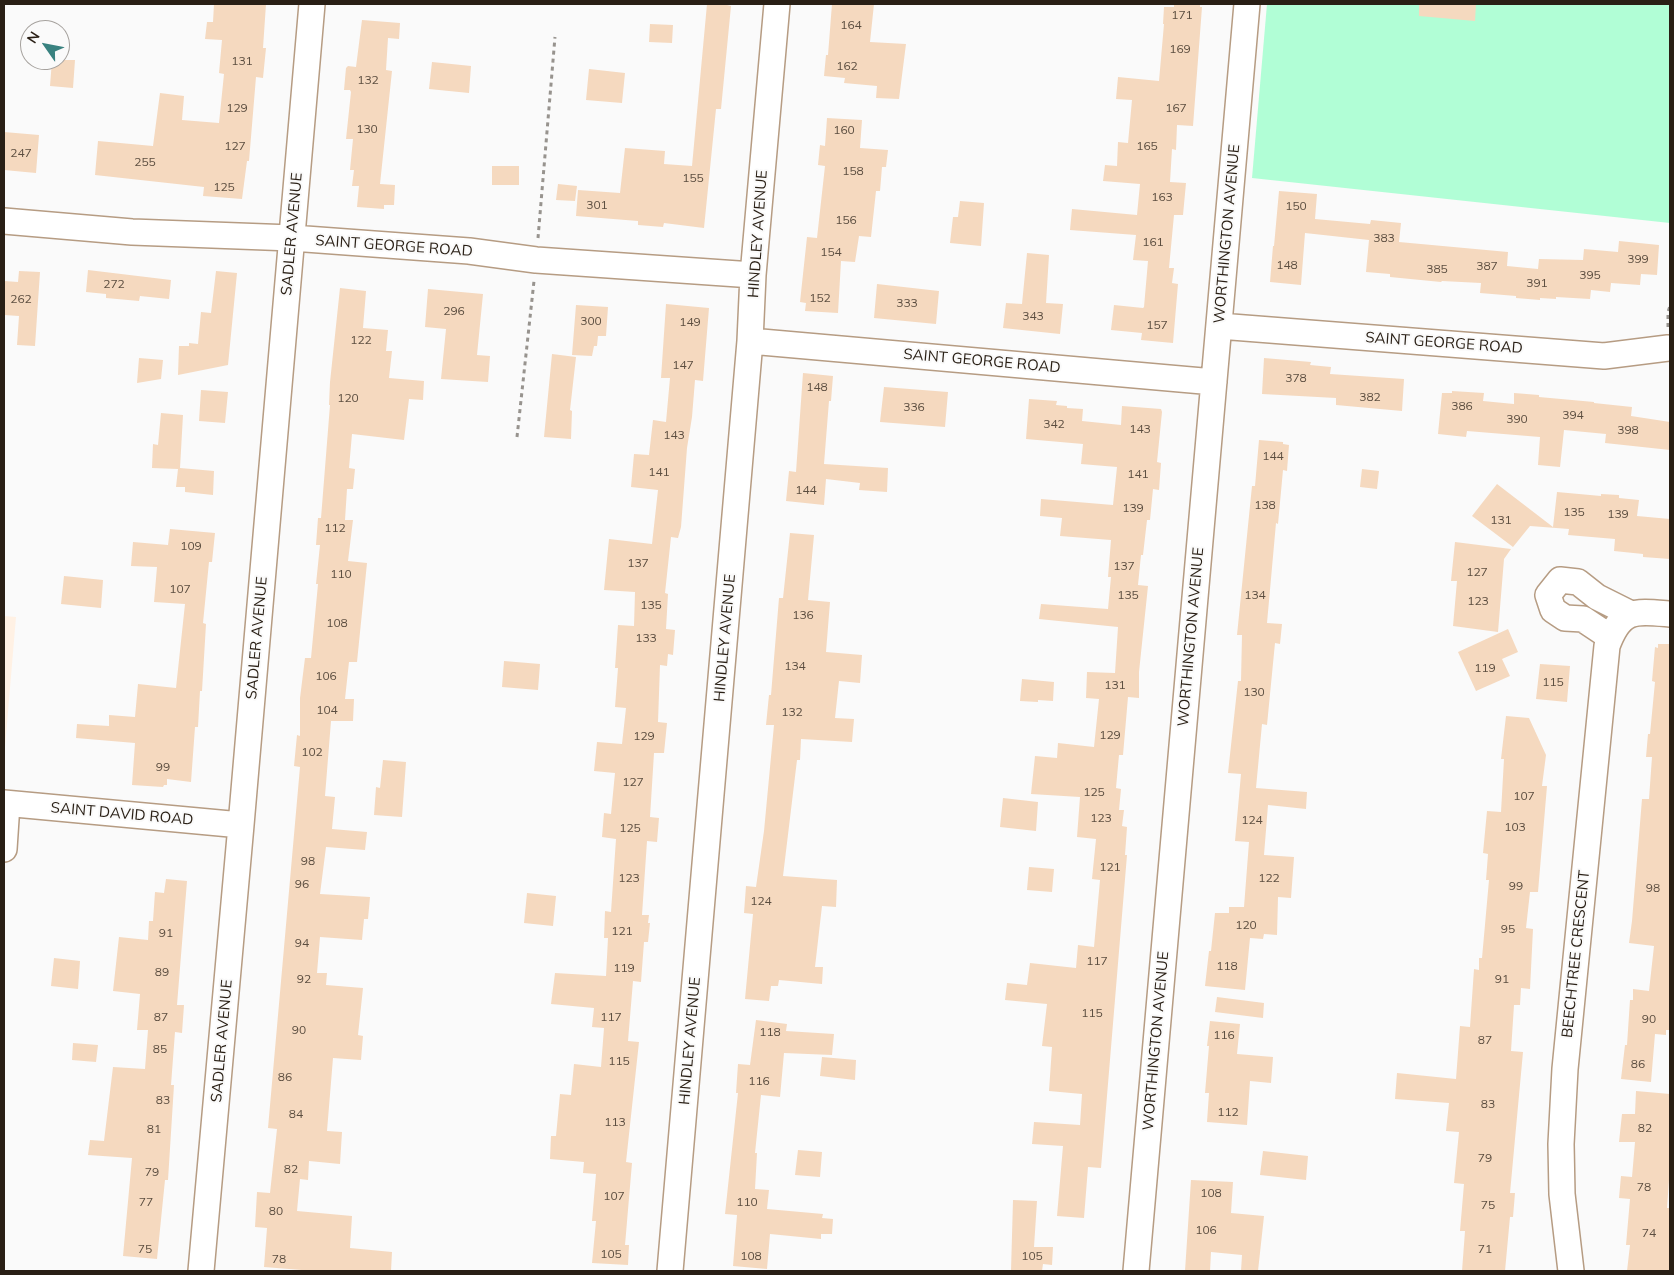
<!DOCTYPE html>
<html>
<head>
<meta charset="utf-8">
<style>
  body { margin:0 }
  #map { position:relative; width:1674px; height:1275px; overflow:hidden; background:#fafafa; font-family:Mulish,sans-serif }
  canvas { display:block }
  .frame { position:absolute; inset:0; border:5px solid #291f15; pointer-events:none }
  .north { position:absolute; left:20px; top:20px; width:50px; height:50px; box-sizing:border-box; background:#fafafa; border:1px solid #a6a29e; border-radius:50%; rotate:303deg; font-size:14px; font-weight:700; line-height:20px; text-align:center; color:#291f15 }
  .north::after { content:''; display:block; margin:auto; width:18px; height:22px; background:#398280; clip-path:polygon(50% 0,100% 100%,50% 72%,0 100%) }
</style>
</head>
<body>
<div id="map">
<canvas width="1674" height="1275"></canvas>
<div class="frame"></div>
<div class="north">N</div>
</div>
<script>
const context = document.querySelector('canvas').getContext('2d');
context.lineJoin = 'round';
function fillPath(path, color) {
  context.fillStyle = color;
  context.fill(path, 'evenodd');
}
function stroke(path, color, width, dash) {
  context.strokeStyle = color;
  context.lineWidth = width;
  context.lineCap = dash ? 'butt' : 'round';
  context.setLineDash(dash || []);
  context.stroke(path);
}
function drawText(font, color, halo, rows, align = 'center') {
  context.font = font + ' Mulish,sans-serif';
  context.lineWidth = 4;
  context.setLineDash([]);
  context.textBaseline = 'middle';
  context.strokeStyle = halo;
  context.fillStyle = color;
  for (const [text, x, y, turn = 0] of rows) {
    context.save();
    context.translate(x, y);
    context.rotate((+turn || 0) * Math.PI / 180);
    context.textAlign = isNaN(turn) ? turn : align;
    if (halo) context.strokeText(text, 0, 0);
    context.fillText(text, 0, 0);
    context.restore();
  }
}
fillPath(new Path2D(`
  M4,616l12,1 -12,142z`), '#fff1e4');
fillPath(new Path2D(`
  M1267,4h403v219l-418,-45z`), '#b1fed6');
fillPath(new Path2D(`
  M214,4h52l-3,44h3l-3,30 -7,-1 -7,84h-2l-5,38 -39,-3 1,-9 -109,-12 3,-34 55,5 7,-53 24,3 -2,24 37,3 5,-49 -5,-1 3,-33 -17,-1 2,-17h6z
  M707,4h16l8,2 -10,103h-5l-12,119 -40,-5 -1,4 -25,-2v-4l-62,-5 2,-26 42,3 5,-45 40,3 -1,13 28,2z
  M832,4h42l-4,38 36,2 -7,55 -23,-1 1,-12 -33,-3 1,-5 -21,-2 2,-21h2z
  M1174,4h26v3h2l-9,119 -16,-1 -1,25 -4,-1 -2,33 16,1 -3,32h-9l-5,53h5l-2,15 6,1 -5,59 -32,-3 1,-7 -31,-3 3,-25 29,3 1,-1 4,-46 -15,-1 3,-25 -66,-5 2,-21 65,6 3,-31 -37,-3 2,-16 12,1 1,-24 10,1 4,-43 -16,-1 2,-22 41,4 5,-57h-1l1,-17h10z
  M1419,4h57l-1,17 -56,-5z
  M362,20l38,3 -1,16 -11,-1 -2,32 6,1 -12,113 15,1 -1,20h-10v4l-27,-2 2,-21h-7l2,-16h-4l3,-31h-7l5,-47 -1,-2h-6l2,-22 2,-2 8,1z
  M650,24l23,1 -1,18 -23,-1z
  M52,60h23l-2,28 -23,-2z
  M432,62l39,4 -2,27 -40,-4z
  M589,69l36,4 -3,30 -36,-3z
  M827,118l35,2 -2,28 28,2 -2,17h-4l-2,24h-4l-5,46 -12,-1 -4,26 -14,-1 -3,52 -33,-2 1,-8 -6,-1 7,-65 10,1 8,-72 -7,-1 2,-20 5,1z
  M4,132l35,3 -3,38 -32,-3z
  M492,166h27v19h-27z
  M558,184l19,2 -2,15 -19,-1z
  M1279,191l38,3 -2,25 55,5 1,-4 30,3 -2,19 109,10 -1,14 31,3 1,-10 44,1 1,-11 34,3 1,-11 40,4 -2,30 -16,-1 -1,11 -29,-2 -1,9 -19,-2 -1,9 -34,-2v2l-16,-1v2l-24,-2v-2l-36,-3 1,-10 -39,-2 -1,1 -51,-5v-3l-24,-2 3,-32 -64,-7 -4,52 -31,-3 3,-36h1z
  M960,201l24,2 -3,43 -31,-3 3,-26h5z
  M1027,253l22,2 -3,48 17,1 -3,30 -57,-6 3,-25 16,1z
  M88,270l83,10 -2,19 -29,-3 -1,5 -33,-3v-4l-20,-2z
  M19,271l21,1 -5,74 -18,-1 2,-29 -15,-1v-34l14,1z
  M216,271l21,2 -9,92 -50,10 1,-29h10v-3l9,1 3,-32 10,1z
  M877,284l62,7 -3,33 -62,-6z
  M340,288l26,3 -3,37 25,2 -2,21h6l-3,27 35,3 -1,19 -14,-1 -5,41 -52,-6 -3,34 6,1 -2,20h-6l-2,31h8l-5,41 19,2 -10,99h-8l-4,37h9l-1,22h-22l-6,75 10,1 -3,32 35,3 -2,18 -39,-3 -6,47 50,3 -2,22h-4l-2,21 -42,-3 -3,36h10l-1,12 37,3 -5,47 5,1 -2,24 -28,-2 -6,73 15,1 -2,32 -31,-3 -1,19 -8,-1 -3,32 55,5 -2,32 42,4 -1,19h-77l-50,-4 3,-39 -12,-1 2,-35 13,1 7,-64 -9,-1 32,-361 -6,-1 3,-31 3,1v-38l5,-40h6l7,-74h-2l4,-39h-4l2,-27h3l9,-113h-1l1,-23z
  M428,289l55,5 -6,61 13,1 -2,26 -47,-3 5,-50 -21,-2z
  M666,304l43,4 -6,73 -8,-1 -3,37 -5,31 -6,79 -3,11 -7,-1 -6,56 3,1 -2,35 9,1 -2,25 -5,-1 -1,12 -7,-1 -2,57 9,1 -3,30h-10l-4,64 9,1 -2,24 -10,-1 -5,74h7l-1,8h2l-2,19h-4l-3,40 -8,-1 -5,60 11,1 -13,120 6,1 -7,82h4l-1,20 -36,-2 4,-42h-4l4,-47 -13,-1 1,-11 -34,-3 1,-23h5l4,-42 11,1 3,-31 27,3 3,-39 -12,-1 2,-19 -43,-4 4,-31 51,3 2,-38h-4l1,-27 6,1 5,-73 -14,-2 2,-24 7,1 4,-41 -21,-2 3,-29 25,2 4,-36 -11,-1 3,-39h-3l3,-43 16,1 1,-34 -31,-2 5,-51 43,5 6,-54 -27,-3 3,-33 15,1 4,-35 13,2 4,-44h-9z
  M576,305l32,2 -2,29h-8l-1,10h-3l-2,10 -20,-1z
  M552,354l24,3 -6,53 2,1 -1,28 -27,-2z
  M139,358l24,2 -2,19 -24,4z
  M1264,358l47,4 -1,3 21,2 -1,7 74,5 -2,32 -66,-6v-7l-74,-4z
  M803,373l30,3 -2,25h-2l-5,63 64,4 -1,24 -28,-2 1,-7 -34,-4 -2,26 -38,-4 3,-30 7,1z
  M884,387l64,5 -3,35 -65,-5z
  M201,390l27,2 -3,31 -26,-2z
  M1452,391l32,2 -1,8 31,3v-11l25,2v2l55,5v1l38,4 -1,9 39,6v28l-65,-7 1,-9 -42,-4 -4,37 -22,-2 2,-28 -73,-6 -1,6 -28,-3 4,-41h10z
  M1029,399l28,2 -1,4 11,1v2l16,1 -1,12 39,4 1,-19 39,3 1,3 -5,50 4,1 -2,27 -6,-1 -3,31h-3l-4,35h-2l-3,30 10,1 -9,86v26l-11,-1 -5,58h-4l-3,33 5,1 -2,21h5l-2,16 5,1 -2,28h2l-26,313 -13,-1 -4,51 -27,-2 6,-70 -31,-2 2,-22 46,3 2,-31 -33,-3 3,-44 -10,-1 5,-42 -42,-4 2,-17 20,2 3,-22 46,5 2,-23 16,2 6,-67 -8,-1 4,-40 -19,-2 3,-40 -49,-3 4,-38 22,2 1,-15 36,4 5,-48 -13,-1 1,-26 28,1 3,-46 -79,-8 2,-15 67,5 3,-32h-3l3,-37 -51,-4 2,-18 -22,-2 1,-17 72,6 4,-38 -36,-3 2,-20 -57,-5z
  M161,413l22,2 -3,53 34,3 -1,24 -28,-3v-5h-9l2,-18 -26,-1 1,-24 5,1z
  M1259,440l24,2v2l6,1 -2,26 -4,-1 -5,54 -2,-1 -9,100 15,1 -2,20 -5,-1 -8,82 -5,-1 -6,64 51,4 -1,17 -38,-4 -4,50 30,2 -3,41 -13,-1 -1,38 -13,-1 -1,5 -13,-1 -5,52 -40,-4 4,-35h2l4,-38h14v-6h15l5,-65 -14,-1 6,-67 -13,-1 10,-92h3l1,-46h-5l15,-149h3z
  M1362,469l17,2 -2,18 -17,-2z
  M1497,484l56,43 4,-35 44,4v-2l18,1v3l20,2 -2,16 33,3v40l-27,-2v-3l-29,-3 1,-12 -47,-4 1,-6 -39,-3 -17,21 -41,-31z
  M170,529l45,4 -3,29h-3l-6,61 3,1 -4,67h-2l-2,36h-3l-4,55 -24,-3v6h-3l-1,2 -31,-2 3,-42 -59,-5 1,-14 32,2v-11l26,2 3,-33 38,4 9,-84 -31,-2 3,-35 -26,-1 2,-24 35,3z
  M790,533l24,2 -6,65 22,2 -4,50 36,3 -2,28 -21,-2 -4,37 19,1 -2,23 -51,-3 -1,21h-3l-14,116 54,4 -1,27 -14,-1 -7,61h8l-1,17 -43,-4 -1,6h-7l-2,15 -24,-2 8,-85 -9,-1 2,-27 10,1 8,-56 10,-106h-8l3,-30h2l8,-97h4z
  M1455,542l56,7 -7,10 -6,73 -45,-6 4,-45h-6z
  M64,576l39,4 -2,28 -40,-4z
  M1508,629l10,23 -16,7 8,17 -34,15 -18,-39z
  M1658,644h12v386h-4v5l-11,-1 -4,48 -30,-3 4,-34h2l3,-45h3v-11l16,2 5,-45 -25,-3 3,-22 10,-122h7l3,-42h-6l2,-23h2l5,-52 -3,-1 3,-34 3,1z
  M504,661l36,3 -2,26 -36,-3z
  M1540,664l30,2 -3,36 -31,-3z
  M1022,679l32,3 -1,19 -15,-1v2l-18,-1z
  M1506,716l23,2 17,37 -4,31h5l-9,106h-8l-4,36 7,1 -3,60 -9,-1 -1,17h-6l-3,46 12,1 -13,141h5l-2,24h-3l-5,54h-43l3,-40h-5l4,-47 -10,-1 5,-51 -13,-1 3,-28 -54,-4 2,-26 59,6 4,-53 10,1 4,-58 5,1v-12h3l7,-78h-3l2,-26 -5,-1 4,-42 14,1 3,-53h-3z
  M383,760l23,2 -4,55 -28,-2 2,-28 4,1z
  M1003,798l35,4 -2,29 -36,-4z
  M1029,867l25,2 -2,23 -25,-2z
  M166,879l21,2 -10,124h7l-2,28 -7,-1 -4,53h3l-6,95h-3l-8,79 -34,-3 9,-98 -44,-3 2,-15 14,1 9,-74 32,2 3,-39h-11l3,-36 -27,-3 6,-54 29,3 1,-19h4l2,-29 9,1z
  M527,893l29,3 -3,30 -29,-3z
  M54,958l26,3 -2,28 -27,-3z
  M1217,997l47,6 -1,15 -48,-6z
  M756,1020l31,4 -1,7 48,3 -2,21 -48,-2 -4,44 -19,-2 -6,58h2l-2,36 14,1 -2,19 56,5 -1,4 11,1 -1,15h-11v5l-51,-5 -3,35 -34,-3 4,-51 -12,-1 13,-121h-2l2,-29 12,1z
  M1210,1021l30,3 -3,30 36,3 -2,26 -21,-2 -3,44 -40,-3 2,-29h-4l4,-47h-2z
  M73,1043l25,2 -2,17 -24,-2z
  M822,1057l34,3 -1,20 -35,-4z
  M1636,1091l34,3v72l-3,42h3v63h-43l3,-26h-4l4,-46 -11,-1 2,-22 11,1 3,-35h-16l3,-28h13z
  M798,1150l24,2 -2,25 -25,-2z
  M1263,1151l45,5 -2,24 -46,-5z
  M1191,1180l42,2 -2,31 33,3 -6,55h-17l1,-16 -31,-3 -1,19h-25z
  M1013,1200l24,1 -3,46h19l-1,18 -9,-1 -1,7h-31z`), '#f5d9bf');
const minor = new Path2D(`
  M4,221l128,11 160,6 177,13 67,9 217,15
  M1219,326l385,30 64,-8
  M750,341l464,41
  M1610,637l-27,-18 -18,-1 -12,-8 -5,-15 12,-15 18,2 19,15 34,17
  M4,803l237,22
  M4,849l3,-45
  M201,1271l40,-446 71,-821
  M670,1271l80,-930 3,-66 24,-271
  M1136,1271l111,-1267
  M1571,1271l-9,-77 -1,-50 4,-75 42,-423c14,-38 28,-35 63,-32`);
stroke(minor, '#b69c83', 28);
stroke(new Path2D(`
  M538,238l17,-201
  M1668,327v-15l2,-6
  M517,437l17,-156`), '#97938e', 3, [4, 4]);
stroke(minor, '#fff', 25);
drawText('12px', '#5c4e40', null, [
  ["171",1182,15],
  ["164",851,25],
  ["169",1180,49],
  ["131",242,61],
  ["162",847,66],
  ["132",368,80],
  ["129",237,108],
  ["167",1176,108],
  ["130",367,129],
  ["160",844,130],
  ["127",235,146],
  ["165",1147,146],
  ["247",21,153],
  ["255",145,162],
  ["158",853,171],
  ["155",693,178],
  ["125",224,187],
  ["163",1162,197],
  ["301",597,205],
  ["150",1296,206],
  ["156",846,220],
  ["383",1384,238],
  ["161",1153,242],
  ["154",831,252],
  ["399",1638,259],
  ["148",1287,265],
  ["387",1487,266],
  ["385",1437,269],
  ["395",1590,275],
  ["391",1537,283],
  ["272",114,284],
  ["152",820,298],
  ["262",21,299],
  ["333",907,303],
  ["296",454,311],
  ["343",1033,316],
  ["300",591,321],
  ["149",690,322],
  ["157",1157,325],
  ["122",361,340],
  ["147",683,365],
  ["378",1296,378],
  ["148",817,387],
  ["382",1370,397],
  ["120",348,398],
  ["386",1462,406],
  ["336",914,407],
  ["394",1573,415],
  ["390",1517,419],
  ["342",1054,424],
  ["143",1140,429],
  ["398",1628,430],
  ["143",674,435],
  ["144",1273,456],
  ["141",659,472],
  ["141",1138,474],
  ["144",806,490],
  ["138",1265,505],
  ["139",1133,508],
  ["135",1574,512],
  ["139",1618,514],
  ["131",1501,520],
  ["112",335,528],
  ["109",191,546],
  ["137",638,563],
  ["137",1124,566],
  ["127",1477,572],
  ["110",341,574],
  ["107",180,589],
  ["135",1128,595],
  ["134",1255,595],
  ["123",1478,601],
  ["135",651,605],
  ["136",803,615],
  ["108",337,623],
  ["133",646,638],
  ["134",795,666],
  ["119",1485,668],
  ["106",326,676],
  ["115",1553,682],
  ["131",1115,685],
  ["130",1254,692],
  ["104",327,710],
  ["132",792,712],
  ["129",1110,735],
  ["129",644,736],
  ["102",312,752],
  ["99",163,767],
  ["127",633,782],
  ["125",1094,792],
  ["107",1524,796],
  ["123",1101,818],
  ["124",1252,820],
  ["103",1515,827],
  ["125",630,828],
  ["98",308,861],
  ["121",1110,867],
  ["123",629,878],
  ["122",1269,878],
  ["96",302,884],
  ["99",1516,886],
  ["98",1653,888],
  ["124",761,901],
  ["120",1246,925],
  ["95",1508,929],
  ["121",622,931],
  ["91",166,933],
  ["94",302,943],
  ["117",1097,961],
  ["118",1227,966],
  ["119",624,968],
  ["89",162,972],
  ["92",304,979],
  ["91",1502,979],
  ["115",1092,1013],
  ["87",161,1017],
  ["117",611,1017],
  ["90",1649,1019],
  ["90",299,1030],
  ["118",770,1032],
  ["116",1224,1035],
  ["87",1485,1040],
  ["85",160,1049],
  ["115",619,1061],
  ["86",1638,1064],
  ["86",285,1077],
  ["116",759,1081],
  ["83",163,1100],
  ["83",1488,1104],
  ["112",1228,1112],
  ["84",296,1114],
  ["113",615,1122],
  ["82",1645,1128],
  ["81",154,1129],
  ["79",1485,1158],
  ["82",291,1169],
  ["79",152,1172],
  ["78",1644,1187],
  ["108",1211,1193],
  ["107",614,1196],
  ["77",146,1202],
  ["110",747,1202],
  ["75",1488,1205],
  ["80",276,1211],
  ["106",1206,1230],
  ["74",1649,1233],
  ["75",145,1249],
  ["71",1485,1249],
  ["105",611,1254],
  ["108",751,1256],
  ["105",1032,1256],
  ["78",279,1259]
]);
drawText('15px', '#291f15', '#fafafa', [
  ["SADLER AVENUE",292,234,-85],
  ["HINDLEY AVENUE",758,234,-86],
  ["WORTHINGTON AVENUE",1227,234,-85],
  ["SAINT GEORGE ROAD",394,246,4],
  ["SAINT GEORGE ROAD",1444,343,4],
  ["SAINT GEORGE ROAD",982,361,5],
  ["WORTHINGTON AVENUE",1191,637,-85],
  ["SADLER AVENUE",257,638,-85],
  ["HINDLEY AVENUE",725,638,-85],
  ["SAINT DAVID ROAD",122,814,5],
  ["BEECHTREE CRESCENT",1576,954,-84],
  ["SADLER AVENUE",222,1041,-85],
  ["HINDLEY AVENUE",690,1041,-85],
  ["WORTHINGTON AVENUE",1156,1041,-85]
]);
</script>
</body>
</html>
